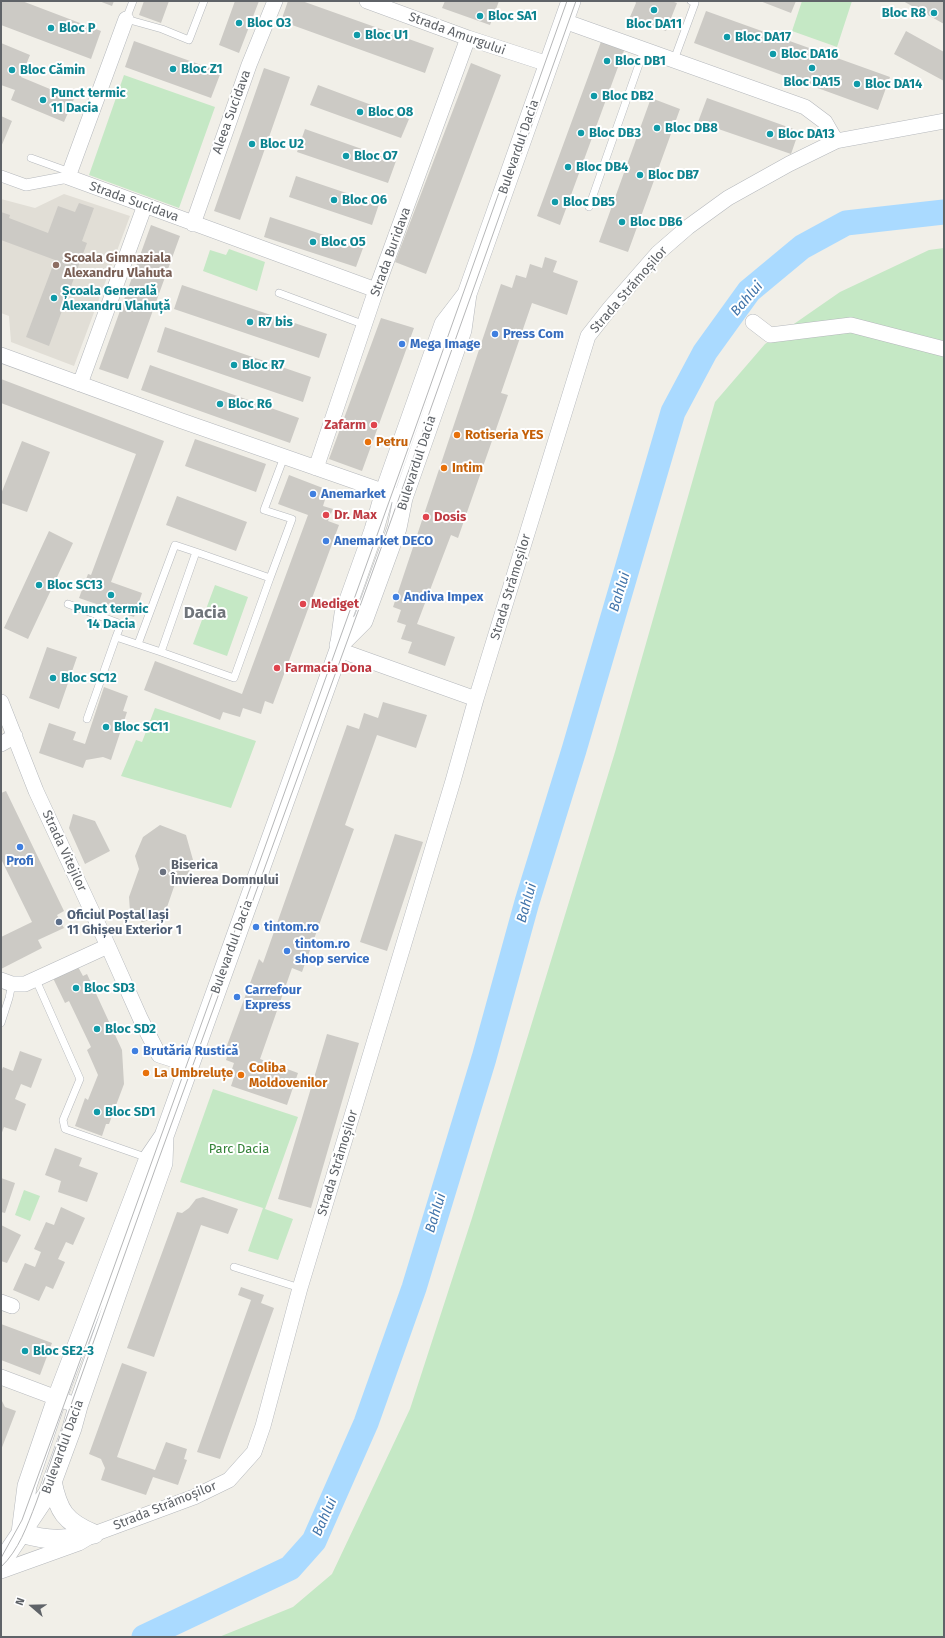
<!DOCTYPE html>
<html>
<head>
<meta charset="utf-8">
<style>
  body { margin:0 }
  #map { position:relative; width:945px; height:1638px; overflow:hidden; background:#f1efe8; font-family:"Fira Sans",sans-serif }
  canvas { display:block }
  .frame { position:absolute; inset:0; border:2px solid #5f6368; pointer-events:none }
  .north { position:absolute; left:12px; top:1586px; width:40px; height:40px; -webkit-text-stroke:3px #fff; paint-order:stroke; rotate:290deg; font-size:11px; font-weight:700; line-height:16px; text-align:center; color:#5f6368 }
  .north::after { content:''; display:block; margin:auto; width:14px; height:18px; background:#5f6368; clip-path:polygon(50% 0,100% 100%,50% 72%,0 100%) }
</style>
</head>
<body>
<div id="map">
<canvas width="945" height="1638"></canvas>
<div class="frame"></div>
<div class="north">N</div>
</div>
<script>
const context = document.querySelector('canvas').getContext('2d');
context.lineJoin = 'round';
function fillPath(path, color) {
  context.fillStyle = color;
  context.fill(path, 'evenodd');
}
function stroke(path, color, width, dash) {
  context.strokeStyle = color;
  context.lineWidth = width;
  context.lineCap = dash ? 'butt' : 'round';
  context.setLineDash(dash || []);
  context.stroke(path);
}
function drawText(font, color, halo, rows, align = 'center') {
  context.font = font + ' "Fira Sans",sans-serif';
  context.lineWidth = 4;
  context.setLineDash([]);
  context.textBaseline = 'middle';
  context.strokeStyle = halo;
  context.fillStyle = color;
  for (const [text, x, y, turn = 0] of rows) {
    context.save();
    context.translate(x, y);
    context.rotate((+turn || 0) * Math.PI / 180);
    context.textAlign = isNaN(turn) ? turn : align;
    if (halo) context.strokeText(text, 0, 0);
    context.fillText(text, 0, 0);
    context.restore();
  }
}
fillPath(new Path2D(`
  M64,194l66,22 -56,150 -63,-24 -2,-26 -8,-3v-114l34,9z`), '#e1ded6');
fillPath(new Path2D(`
  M802,1h50l-15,46 -45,-16z
  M124,75l91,32 -36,101 -90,-33z
  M944,248v1389h-725l74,-30 39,-33 78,-165 62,-191 143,-466 100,-350 50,-58 75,-52 89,-42z
  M229,249l36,13 -8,29 -54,-20 7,-21 16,5z
  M215,585l33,12 -21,59 -34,-12z
  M155,708l101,33 -25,67 -110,-32 15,-36 6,2z
  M213,1089l85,28 -33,92 28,10 -15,41 -30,-9 15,-43 -83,-26z
  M24,1190l16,6 -10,25 -15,-6z`), '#c5e8c5');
stroke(new Path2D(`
  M144,1637l146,-69 24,-27 52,-118 48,-135 70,-230 43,-156 47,-152 99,-338 32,-60 44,-61 53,-44 44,-24 98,-11`), '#aadaff', 25);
fillPath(new Path2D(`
  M1,1h21l79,30 -10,28 -90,-34z
  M99,1h15l-2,5z
  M144,1h25l-8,22 -22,-8z
  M235,1h24l-20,52 -20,-8z
  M288,1h14l132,47 -9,25 -144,-52z
  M445,1h54l-9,24 -48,-17z
  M635,1h36l6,2 -11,28 -36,-14 6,-14z
  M760,1h36l-5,12z
  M903,1h41v23z
  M706,11l184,66 -12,33 -184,-67z
  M906,31l38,21v29l-50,-27z
  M602,39l23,9 -65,177 -23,-9z
  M134,41l87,31 -10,26 -86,-31z
  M1,43l29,12 -9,22 53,22 -10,23 -53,-22 4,-10 -14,-5z
  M471,63l30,12 -75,199 -31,-12z
  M264,68l26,9 -50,143 -26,-9z
  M318,85l91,34 -8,19 -91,-33z
  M651,98l29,11 -52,143 -29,-10z
  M707,98l92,33 -8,23 -93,-32z
  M1,116l11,5 -11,26z
  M305,129l91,32 -8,22 -91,-31z
  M296,176l83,28 -7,21 -83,-28z
  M79,203l15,5 -12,33 5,2 -38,103 -23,-9 29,-77 -54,-20v-28l9,3 -1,3 39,15 10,-27 17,6z
  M270,217l93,31 -7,19 -92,-30z
  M151,225l29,11 -52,143 -29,-10z
  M545,257l12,4 -4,11 25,9 -11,34 -35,-12 -31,90 7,2 -50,143 -7,-3 -34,89 38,13 -10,29 -37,-13 4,-11 -11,-3 5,-14 -9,-3 4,-12 -8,-3 108,-323 11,4 4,-13 10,3 4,-14 12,4z
  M182,285l145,49 -8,24 -145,-49z
  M381,318l33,10 -52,143 -33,-12z
  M165,327l146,50 -8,25 -146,-50z
  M150,365l149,53 -9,25 -149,-53z
  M1,379l163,62 -53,141 31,11 -8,24 -55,-19 9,-24 3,1 45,-121 -135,-51z
  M195,439l71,25 -10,28 -71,-26z
  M22,441l28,11 -23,60 -26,-9v-9z
  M289,475l39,15 -5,16 10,3 -5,12 11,4 -66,179 -8,-3 -4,13 -18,-6 -3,9 -17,-5 -3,8 -76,-30 11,-29 87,33 66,-179 -30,-11z
  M177,496l70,26 -11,29 -70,-26z
  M49,531l24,12 -45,96 -24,-11z
  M47,647l30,10 -18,52 -30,-11z
  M104,687l24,9 -5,15 4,1 -16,48 -8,-3 -17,3 -3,8 -44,-15 10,-30 27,9 -3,8 12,4z
  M383,702l44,13 -11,33 -39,-13 -32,90 9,4 -52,143 -10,-4 -32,91 38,14 -11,32 -56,-19 4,-12 -4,-2 3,-9 -8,-3 3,-10 -3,-2 33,-89 4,4 84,-238 12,4 5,-16 14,5z
  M6,791l58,120 -7,4 7,13 -26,12 4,8 -41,21v-32l31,-15 -31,-63v-66z
  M73,814l22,7 15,30 -25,13 -16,-36z
  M160,825l26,10 7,25 -5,14 -12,7 -10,29 -11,9 -13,3 -12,-10 -1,-15 10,-28 -4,-13 8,-19z
  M395,834l28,8 -36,109 -27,-9z
  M77,965l6,11 4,-2 35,76 2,34 -15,40h-3l-4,12 -27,-10 10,-28 3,2 10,-25 -11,-25 4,-3 -22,-46 -4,2 -13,-27z
  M327,1034l32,9 -48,165 -33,-9z
  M20,1051l22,8 -11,29 -10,-4 -6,15 11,5 -10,27 -12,-4 -3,8v-63l2,-5 10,4z
  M55,1148l27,10 -3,8 19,7 -11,29 -29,-10 3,-11 -16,-6z
  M1,1178l14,5 -10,30 -4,-1z
  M203,1197l35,12 -10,25 -27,-9 -47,132 -27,-9 50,-136 5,1 7,-5 7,-9z
  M61,1207l24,11 -12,27 -7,-3 -8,17 7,3 -12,27 -7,-3 -7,15 -26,-11 12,-27 10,4 6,-15 -7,-3 12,-27 8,3z
  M1,1225l20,10 -14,28 -6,-2z
  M241,1287l23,8 -3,8 13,5 -54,151 -23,-7 54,-152 -13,-5z
  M1,1324l51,19 -12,32 -39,-15z
  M122,1363l25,9 -30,85 38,13 11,-28 21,7 -3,10 3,1 -9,25 -25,-8 -7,18 -45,-15 4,-12 -4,-9 -12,-5z
  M1,1399l4,8 11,4 -15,39z`), '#cccac5');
const service = new Path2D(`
  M133,1l-7,18 36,10 27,11 15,-39
  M674,60l21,-57 -4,-2
  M31,158l39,14
  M589,207l55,-157
  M279,293l86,32
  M68,604l53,20 -5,13 45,15 35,-100 74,26 22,-59 -28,-9 20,-53
  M138,644l37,-99 21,7
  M161,652l73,26 36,-100
  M87,719l29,-82
  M36,980l44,99 -17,41 2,9 83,29
  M1,1023l8,-25 3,-14
  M234,1267l66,21`);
const pedestrian = new Path2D(`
  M1,176l25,9 42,-8`);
const minor = new Path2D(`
  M367,1l101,37 80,26
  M126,19l-58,158 308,113
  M564,21l241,86 20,15 11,19
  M193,224l56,-159 26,-64
  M753,322l17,13 81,-10 93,24
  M1,355l181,66 212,74
  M80,384l65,-179
  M316,468l60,-178 92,-252
  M339,650l137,49
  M1,702l35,89 72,155 33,74 18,35 31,10
  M1,744l14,-8
  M1,980l11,4h13l83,-38
  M1,1302l11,4
  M1,1377l77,29
  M1,1571l78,-28 15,-9 100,-37 35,-17 25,-28 9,-26 37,-138 153,-507 23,-82 112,-363 22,-28 48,-55 30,-26 40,-29 61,-34 47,-23 108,-20`);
const tertiary = new Path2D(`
  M339,645l24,-24 34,-93 6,-30 59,-168 5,-36 104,-293
  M52,1481c6,30 13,41 42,53
  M21,1533l6,-47 30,-88 92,-240 15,-22 175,-486 5,-36 30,-84 11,-39 59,-167 23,-30
  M21,1533c29,9 45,7 73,1
  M1,1563l47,-70 24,-65 6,-22 38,-110 47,-133 1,-27`);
stroke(service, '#b5b8bc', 8);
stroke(pedestrian, '#b5b8bc', 12);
stroke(minor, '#b5b8bc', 16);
stroke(tertiary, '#b5b8bc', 20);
stroke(service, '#fff', 7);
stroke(pedestrian, '#fff', 11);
stroke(minor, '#fff', 15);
stroke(tertiary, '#fff', 19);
stroke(new Path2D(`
  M1,1558l21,-38 83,-228 294,-818 168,-473
  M1,1567c18,-17 26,-41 35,-64l122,-342 226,-621 192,-539`), '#b6b7b8', 1);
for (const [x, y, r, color] of [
  [654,10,4,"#0f9aa8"],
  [934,13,4,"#0f9aa8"],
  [480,16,4,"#0f9aa8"],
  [239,23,4,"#0f9aa8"],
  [51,28,4,"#0f9aa8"],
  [357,35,4,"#0f9aa8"],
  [727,37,4,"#0f9aa8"],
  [773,54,4,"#0f9aa8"],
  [607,61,4,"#0f9aa8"],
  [812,68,4,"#0f9aa8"],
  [173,69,4,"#0f9aa8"],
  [12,70,4,"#0f9aa8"],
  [857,84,4,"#0f9aa8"],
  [594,96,4,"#0f9aa8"],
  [43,100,4,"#0f9aa8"],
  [360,112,4,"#0f9aa8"],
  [657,128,4,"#0f9aa8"],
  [581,133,4,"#0f9aa8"],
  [770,134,4,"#0f9aa8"],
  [252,144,4,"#0f9aa8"],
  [346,156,4,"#0f9aa8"],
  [568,167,4,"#0f9aa8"],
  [640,175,4,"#0f9aa8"],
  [334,200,4,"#0f9aa8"],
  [555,202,4,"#0f9aa8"],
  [622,222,4,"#0f9aa8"],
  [313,242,4,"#0f9aa8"],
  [56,265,4,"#8d6e63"],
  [54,298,4,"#0f9aa8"],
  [250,322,4,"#0f9aa8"],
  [495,334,4,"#3f7fe0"],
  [402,344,4,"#3f7fe0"],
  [234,365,4,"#0f9aa8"],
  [220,404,4,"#0f9aa8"],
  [374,425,4,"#e0444e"],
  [457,435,4,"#e8710a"],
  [368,442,4,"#e8710a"],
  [444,468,4,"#e8710a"],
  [313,494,4,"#3f7fe0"],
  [326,515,4,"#e0444e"],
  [426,517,4,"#e0444e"],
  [326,541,4,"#3f7fe0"],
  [39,585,4,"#0f9aa8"],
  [111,595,4,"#0f9aa8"],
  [396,597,4,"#3f7fe0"],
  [303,604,4,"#e0444e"],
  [277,668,4,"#e0444e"],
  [53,678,4,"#0f9aa8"],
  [106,727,4,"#0f9aa8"],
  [20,847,4,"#3f7fe0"],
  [163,872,4,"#6b7280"],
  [59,922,4,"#5c6f8a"],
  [256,927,4,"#3f7fe0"],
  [287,951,4,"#3f7fe0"],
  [76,988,4,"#0f9aa8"],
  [237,997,4,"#3f7fe0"],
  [97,1029,4,"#0f9aa8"],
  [135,1051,4,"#3f7fe0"],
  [146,1073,4,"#e8710a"],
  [241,1075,4,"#e8710a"],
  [97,1112,4,"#0f9aa8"],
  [25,1351,4,"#0f9aa8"]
]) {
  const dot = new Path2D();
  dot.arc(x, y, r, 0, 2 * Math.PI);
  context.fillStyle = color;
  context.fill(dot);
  stroke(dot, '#fff', 1.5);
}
drawText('bold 13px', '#0d838f', '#fff', [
  ["Bloc R8",926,13,"right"],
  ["Bloc SA1",488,16],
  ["Bloc O3",247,23],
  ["Bloc DA11",654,24,"center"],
  ["Bloc P",59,28],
  ["Bloc U1",365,35],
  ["Bloc DA17",735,37],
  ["Bloc DA16",781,54],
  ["Bloc DB1",615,61],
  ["Bloc Z1",181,69],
  ["Bloc Cămin",20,70],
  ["Bloc DA15",812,82,"center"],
  ["Bloc DA14",865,84],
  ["Punct termic",51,93],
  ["11 Dacia",51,108],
  ["Bloc DB2",602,96],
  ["Bloc O8",368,112],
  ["Bloc DB8",665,128],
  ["Bloc DB3",589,133],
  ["Bloc DA13",778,134],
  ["Bloc U2",260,144],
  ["Bloc O7",354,156],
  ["Bloc DB4",576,167],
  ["Bloc DB7",648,175],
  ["Bloc O6",342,200],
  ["Bloc DB5",563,202],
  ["Bloc DB6",630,222],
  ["Bloc O5",321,242],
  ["Școala Generală",62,291],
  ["Alexandru Vlahuță",62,306],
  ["R7 bis",258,322],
  ["Bloc R7",242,365],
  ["Bloc R6",228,404],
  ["Bloc SC13",47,585],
  ["Punct termic",111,609,"center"],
  ["14 Dacia",111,624,"center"],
  ["Bloc SC12",61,678],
  ["Bloc SC11",114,727],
  ["Bloc SD3",84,988],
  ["Bloc SD2",105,1029],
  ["Bloc SD1",105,1112],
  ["Bloc SE2-3",33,1351]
], 'left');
drawText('13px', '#5f6368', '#fff', [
  ["Strada Amurgului",457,34,20],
  ["Aleea Sucidava",232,112,-70],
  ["Bulevardul Dacia",519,147,-71],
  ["Strada Sucidava",134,202,20],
  ["Strada Buridava",391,252,-70],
  ["Strada Strămoșilor",629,290,-49],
  ["Bulevardul Dacia",417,463,-72],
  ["Strada Strămoșilor",511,587,-73],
  ["Strada Vitejilor",64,851,65],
  ["Bulevardul Dacia",232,947,-70],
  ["Strada Strămoșilor",338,1163,-73],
  ["Bulevardul Dacia",63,1447,-70],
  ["Strada Strămoșilor",165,1506,-22]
]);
drawText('bold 13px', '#785e54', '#fff', [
  ["Scoala Gimnaziala",64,258],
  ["Alexandru Vlahuta",64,273]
], 'left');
drawText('bold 13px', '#366cbe', '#fff', [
  ["Press Com",503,334],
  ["Mega Image",410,344],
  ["Anemarket",321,494],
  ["Anemarket DECO",334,541],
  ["Andiva Impex",404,597],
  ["Profi",20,861,"center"],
  ["tintom.ro",264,927],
  ["tintom.ro",295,944],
  ["shop service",295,959],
  ["Carrefour",245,990],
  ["Express",245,1005],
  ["Brutăria Rustică",143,1051]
], 'left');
drawText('bold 13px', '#be3a42', '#fff', [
  ["Zafarm",366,425,"right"],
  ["Dr. Max",334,515],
  ["Dosis",434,517],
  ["Mediget",311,604],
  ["Farmacia Dona",285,668]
], 'left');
drawText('bold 13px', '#c56008', '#fff', [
  ["Rotiseria YES",465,435],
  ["Petru",376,442],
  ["Intim",452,468],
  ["Coliba",249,1068],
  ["Moldovenilor",249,1083],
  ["La Umbreluțe",154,1073]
], 'left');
drawText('bold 13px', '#5b616d', '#fff', [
  ["Biserica",171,865],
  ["Învierea Domnului",171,880]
], 'left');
drawText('bold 13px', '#4e5e75', '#fff', [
  ["Oficiul Poștal Iași",67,915],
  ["11 Ghișeu Exterior 1",67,930]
], 'left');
drawText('13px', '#348238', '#fff', [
  ["Parc Dacia",239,1149]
]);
drawText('italic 14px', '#4174aa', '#fff', [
  ["Bahlui",747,299,-49],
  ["Bahlui",620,592,-73],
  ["Bahlui",527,903,-74],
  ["Bahlui",436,1213,-73],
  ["Bahlui",325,1517,-66]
]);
drawText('bold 17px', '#70757a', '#fff', [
  ["Dacia",205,613]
]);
</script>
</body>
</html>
